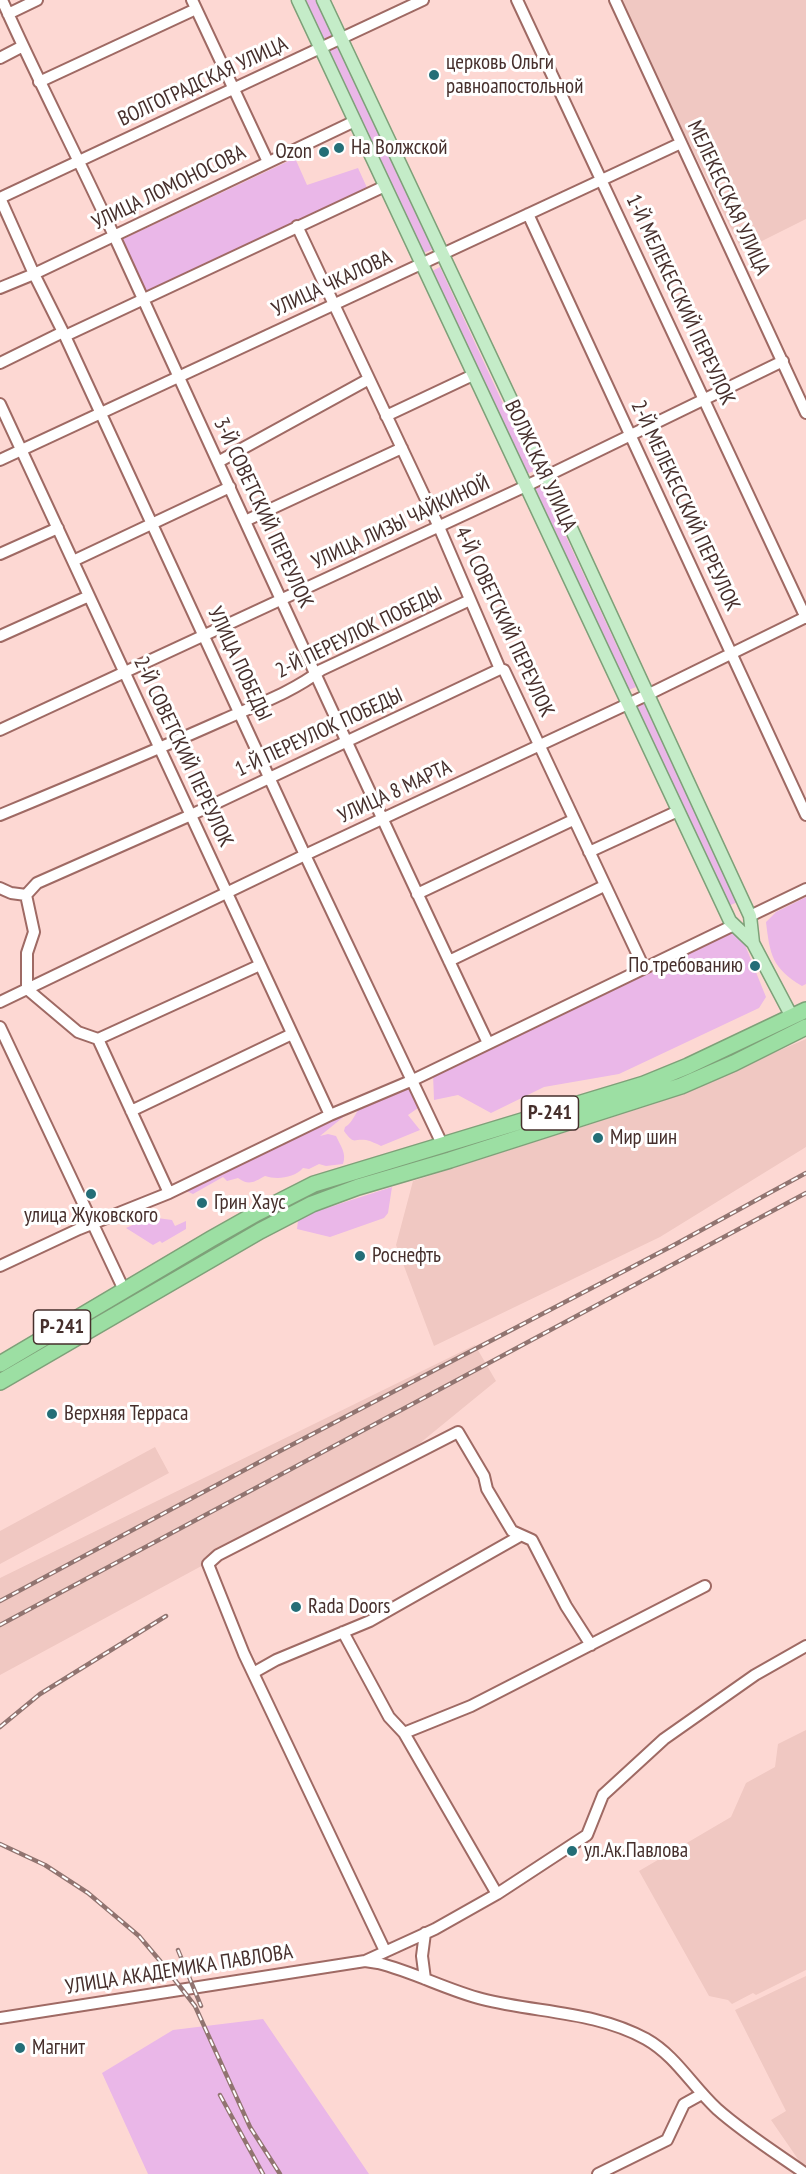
<!DOCTYPE html>
<html>
<head>
<meta charset="utf-8">
<style>
  body { margin:0 }
  canvas { display:block; background:#fdd8d3 }
</style>
</head>
<body>
<canvas width="806" height="2174"></canvas>
<script>
const context = document.querySelector('canvas').getContext('2d');
context.lineJoin = 'round';
function fillPath(path, color) {
  context.fillStyle = color;
  context.fill(path, 'evenodd');
}
function stroke(path, color, width, dash) {
  context.strokeStyle = color;
  context.lineWidth = width;
  context.lineCap = dash ? 'butt' : 'round';
  context.setLineDash(dash || []);
  context.stroke(path);
}
function drawText(font, color, halo, rows, align = 'center') {
  context.font = font + ' "PT Sans Narrow",sans-serif';
  context.lineWidth = 6;
  context.setLineDash([]);
  context.textBaseline = 'middle';
  context.strokeStyle = halo;
  context.fillStyle = color;
  for (const [text, x, y, turn = 0] of rows) {
    context.save();
    context.translate(x, y);
    context.rotate((+turn || 0) * Math.PI / 180);
    context.textAlign = isNaN(turn) ? turn : align;
    if (halo) context.strokeText(text, 0, 0);
    context.fillText(text, 0, 0);
    context.restore();
  }
}
fillPath(new Path2D(`
  M619,0h187v219l-64,32z
  M806,1039v108l-146,90 -226,109 -38,-101 17,-64 244,-78z
  M475,1345l21,36 -93,76 -403,218v-97z
  M155,1447l14,26 -169,91v-33z
  M806,1730v240l-50,25 -3,-2 -21,11 -4,-4 -19,-4 -70,-125 92,-54 15,-34 29,-16 3,-23z
  M806,1976v192l-4,-3 -31,-45 15,-9 -51,-101z`), '#f0c8c2');
fillPath(new Path2D(`
  M303,0h13l18,39 -11,5z
  M338,47l96,202 -11,4 -95,-202z
  M295,158l12,27 51,-17 11,24 -223,103 -25,-55z
  M440,267l94,204 -10,4 -94,-203z
  M541,483l95,204 -10,4 -95,-203z
  M644,703l94,199 -10,4 -93,-199z
  M806,897v87l-4,2c-30,-18 -32,-31 -36,-64l10,-10z
  M718,925l23,10 25,62 -7,11 -140,66 -75,13 -53,26 -33,-18 -24,5 -1,-26z
  M401,1085l12,8 5,15 -10,7 12,15 -39,16c-4,-2 -10,-5 -15,-6 -13,-2 -11,6 -22,-9l1,-4c9,-5 9,-15 18,-21 11,-9 26,-14 38,-21z
  M346,1111l1,3 -27,22 8,-2 8,2c4,9 11,17 7,28l-17,2 -7,-2 -10,5 -6,-1c-9,10 -26,12 -38,8 -11,6 -16,10 -27,2l-11,3 -4,-4 -30,17 -9,-4z
  M392,1187l-4,26 -4,5 -54,19 -33,-8 1,-8 16,-9z
  M150,1217l22,3 3,6 11,-5v8l-24,14 -2,-2 -7,4 -27,-17z
  M263,2019l106,155h-221l-46,-101 71,-43z`), '#eab7e8');
const minor = new Path2D(`
  M2,0c36,81 77,159 114,240 123,268 245,537 372,803
  M192,0l76,162
  M517,0l289,618
  M615,0l191,413
  M8,14l29,-14
  M0,58l23,-12
  M39,82l157,-73
  M0,198l34,76 31,62 240,519 138,291
  M0,198l423,-198
  M528,214l278,601
  M297,226l142,301 61,142 4,1 140,298
  M0,288l34,-14 321,-153
  M65,336l320,-150
  M0,363l63,-31
  M0,404l330,711
  M386,416l87,-41
  M0,460l681,-317
  M218,462l151,-83
  M245,521l157,-73
  M0,554l58,-26
  M73,561l157,-74
  M0,636l89,-40
  M0,730l526,-244 257,-125
  M0,815c75,-31 149,-62 223,-95 33,-15 70,-28 98,-50l149,-70
  M589,852l89,-41
  M0,888l11,5 15,2 8,37 -7,21v36l51,43 20,7 71,154
  M417,894l156,-74
  M26,895l11,-12 154,-68 309,-146
  M750,916l56,-27
  M449,961l155,-75
  M0,1002l305,-147 342,-160 159,-78
  M0,1027l124,263
  M98,1039l162,-74
  M131,1111l161,-77
  M0,1266l79,-37 90,-36 161,-78 83,-35 321,-155
  M343,1632l46,85 15,16 93,161
  M253,1673l23,-13 94,-39 150,-85
  M404,1733l67,-27 234,-120
  M425,1933l-3,23 3,23
  M385,1951l-141,-297 -36,-90 10,-9 240,-123 26,44 3,13 25,42 20,9 34,66 25,39
  M365,1961l70,-32 62,-35 90,-59 16,-40 61,-56 91,-64 51,-29
  M0,2018l365,-57 13,2c36,9 69,27 104,36 55,14 113,12 164,40 30,17 46,47 71,70 27,24 59,44 89,65
  M598,2174l69,-34 17,-36 18,-10`);
const major = new Path2D(`
  M298,0l432,921 23,22 39,74
  M323,0l224,476 203,440 3,27`);
const highway = new Path2D(`
  M0,1364l211,-125 46,-26 57,-29 330,-100 44,-18 118,-56
  M0,1382l260,-151 52,-27 46,-17 92,-27 231,-74 53,-23 72,-36`);
stroke(minor, '#9f6a64', 14);
stroke(major, '#7ea179', 15);
stroke(highway, '#7ea179', 18);
stroke(minor, '#fff', 10);
stroke(major, '#c4ecc8', 12);
stroke(highway, '#9cdfa3', 15);
const rail = new Path2D(`
  M0,1601l280,-150 394,-206 132,-72
  M0,1625l806,-432
  M0,1727l40,-33 126,-78
  M0,1844l45,21 43,28 51,43 22,26 34,44 55,121 30,47
  M178,1950l23,56
  M220,2095l43,79`);
stroke(rail, '#917470', 4.5);
stroke(rail, '#fff', 2, [7]);
for (const [x, y, r, color] of [
  [434,75,6,"#246e77"],
  [339,148,6,"#246e77"],
  [324,152,6,"#246e77"],
  [755,966,6,"#246e77"],
  [598,1138,6,"#246e77"],
  [91,1194,6,"#246e77"],
  [202,1203,6,"#246e77"],
  [360,1256,6,"#246e77"],
  [52,1414,6,"#246e77"],
  [296,1607,6,"#246e77"],
  [572,1851,6,"#246e77"],
  [20,2048,6,"#246e77"]
]) {
  const dot = new Path2D();
  dot.arc(x, y, r, 0, 2 * Math.PI);
  context.fillStyle = color;
  context.fill(dot);
  stroke(dot, '#fff', 2);
}
for (const [x, y, w] of [
  [550,1113,57],
  [62,1327,57]
]) {
  const box = new Path2D();
  box.roundRect(x - w / 2, y - 17, w, 34, 4.5);
  context.fillStyle = '#fff';
  context.fill(box);
  stroke(box, '#462f2c', 1.5);
}
drawText('bold 20px', '#462f2c', null, [
  ["Р-241",550,1113],
  ["Р-241",62,1327]
]);
drawText('21px', '#462f2c', '#fff', [
  ["церковь Ольги",446,63],
  ["равноапостольной",446,87],
  ["На Волжской",351,148],
  ["Ozon",312,152,"right"],
  ["По требованию",743,966,"right"],
  ["Мир шин",610,1138],
  ["Грин Хаус",214,1203],
  ["улица Жуковского",91,1216,"center"],
  ["Роснефть",372,1256],
  ["Верхняя Терраса",64,1414],
  ["Rada Doors",308,1607],
  ["ул.Ак.Павлова",584,1851],
  ["Магнит",32,2048]
], 'left');
drawText('21px', '#462f2c', '#fff', [
  ["ВОЛГОГРАДСКАЯ УЛИЦА",203,82,-25],
  ["УЛИЦА ЛОМОНОСОВА",169,188,-26],
  ["МЕЛЕКЕССКАЯ УЛИЦА",728,198,65],
  ["УЛИЦА ЧКАЛОВА",332,284,-25],
  ["1-Й МЕЛЕКЕССКИЙ ПЕРЕУЛОК",680,300,65],
  ["ВОЛЖСКАЯ УЛИЦА",540,466,65],
  ["2-Й МЕЛЕКЕССКИЙ ПЕРЕУЛОК",685,506,65],
  ["3-Й СОВЕТСКИЙ ПЕРЕУЛОК",263,513,65],
  ["УЛИЦА ЛИЗЫ ЧАЙКИНОЙ",401,523,-25],
  ["4-Й СОВЕТСКИЙ ПЕРЕУЛОК",504,622,65],
  ["2-Й ПЕРЕУЛОК ПОБЕДЫ",359,633,-26],
  ["УЛИЦА ПОБЕДЫ",239,664,65],
  ["1-Й ПЕРЕУЛОК ПОБЕДЫ",319,733,-25],
  ["2-Й СОВЕТСКИЙ ПЕРЕУЛОК",183,752,65],
  ["УЛИЦА 8 МАРТА",395,792,-25],
  ["УЛИЦА АКАДЕМИКА ПАВЛОВА",179,1970,-9]
]);
</script>
</body>
</html>
